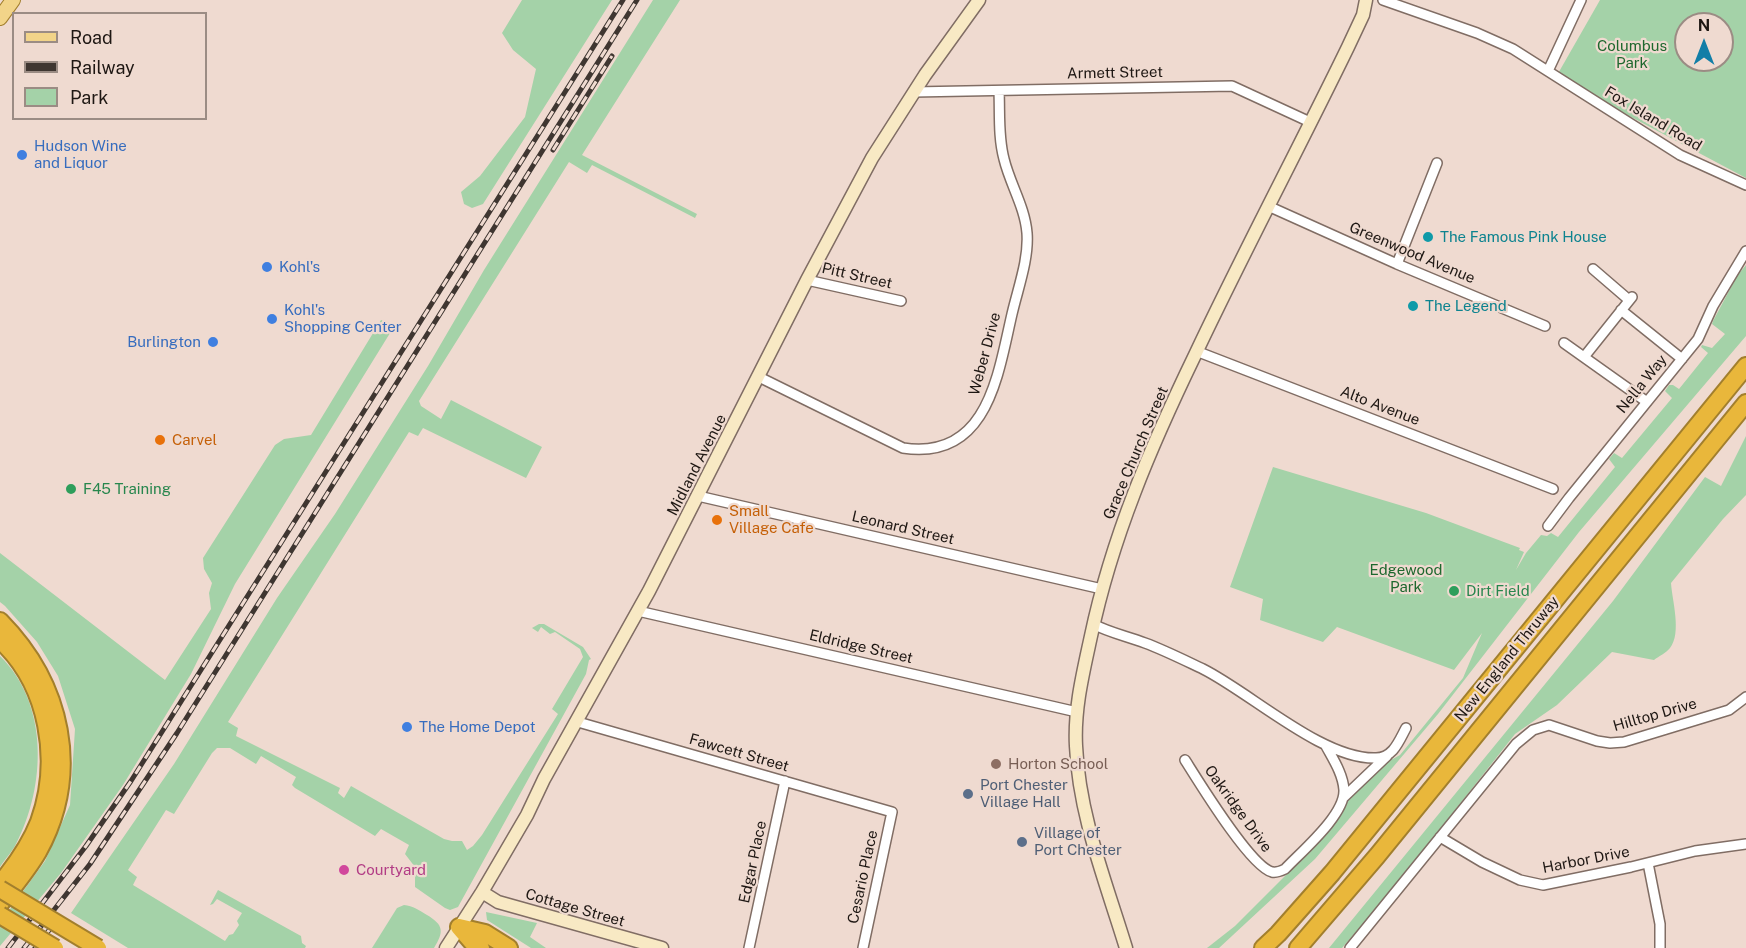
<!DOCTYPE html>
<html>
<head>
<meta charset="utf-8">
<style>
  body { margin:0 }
  #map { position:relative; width:1746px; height:948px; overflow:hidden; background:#efdad0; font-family:"Public Sans",sans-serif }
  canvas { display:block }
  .legend { position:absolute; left:12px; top:12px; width:195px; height:108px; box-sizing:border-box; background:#efdad0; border:2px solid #9b8c84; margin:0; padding:8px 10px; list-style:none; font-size:18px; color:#1e1713 }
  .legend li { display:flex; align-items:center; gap:12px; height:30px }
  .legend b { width:30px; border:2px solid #9b8c84 }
  .north { position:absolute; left:1674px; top:12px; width:60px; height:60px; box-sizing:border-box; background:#efdad0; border:2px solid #9b8c84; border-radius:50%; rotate:0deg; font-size:16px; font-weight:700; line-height:24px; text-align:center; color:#1e1713 }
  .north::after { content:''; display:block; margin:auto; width:21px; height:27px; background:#127ea7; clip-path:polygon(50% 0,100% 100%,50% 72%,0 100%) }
</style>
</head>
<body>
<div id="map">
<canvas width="1746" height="948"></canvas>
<ul class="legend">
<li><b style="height:8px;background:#f2d489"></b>Road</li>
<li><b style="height:8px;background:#3f3631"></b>Railway</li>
<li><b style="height:16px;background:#a4d2a8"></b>Park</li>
</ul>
<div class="north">N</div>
</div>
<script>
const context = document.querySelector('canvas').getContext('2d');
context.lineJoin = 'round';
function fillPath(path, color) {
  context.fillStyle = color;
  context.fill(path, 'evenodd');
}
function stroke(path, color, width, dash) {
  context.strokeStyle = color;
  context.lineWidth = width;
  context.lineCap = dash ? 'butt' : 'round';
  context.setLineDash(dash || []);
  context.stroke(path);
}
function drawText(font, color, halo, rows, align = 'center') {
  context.font = font + ' "Public Sans",sans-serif';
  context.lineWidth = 4.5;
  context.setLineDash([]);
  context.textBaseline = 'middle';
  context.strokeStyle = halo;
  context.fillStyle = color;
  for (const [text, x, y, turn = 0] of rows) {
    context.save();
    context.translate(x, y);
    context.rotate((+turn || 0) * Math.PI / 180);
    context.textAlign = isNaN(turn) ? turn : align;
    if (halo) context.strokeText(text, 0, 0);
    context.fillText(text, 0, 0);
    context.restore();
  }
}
fillPath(new Path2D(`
  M522,0h90l-129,204 -11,4 -8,-4 -3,-12 19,-16 45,-59 11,-48 -23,-19 -11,-17z
  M653,0h27l-98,155 115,59 -2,4 -103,-53 -5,8 -18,-11 -150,239 2,5 20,13 10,-19 91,47 -16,31 -103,-50 -5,8 -9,-4 -181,290 10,6 -2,8 104,52 -2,5 6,5 7,-12 93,53 8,2h10l5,9 6,-4 9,-11 76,-121 -6,-5 31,-52 -3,-8 -25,-17 -5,2 -9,-7 -3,5 -6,-4 7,-4h5l39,23 8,12 -2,1 -3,14 -128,233 -8,3 -5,-2 -30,-21v-20l-10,-13 4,-9 -28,-16 -6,7 -80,-48 -3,-3 4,-8 -35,-21 -5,8 -26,-16h-13l-5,5 -38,61 -8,-4 -38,60 9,7 -4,8 92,56 4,-6 4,-1 6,-9 -2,-4 5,-8 -25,-14 -4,5 -3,1 8,-15 83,46 1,7 4,3 -1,2h-177l-57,-35 103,-149 103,-166 58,-84 93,-148 56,-96z
  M1600,0h146v178l-190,-101zM1686,24h36v36h-36z
  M1746,265v71l-167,196 -141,182 -123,145 -96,89h-12l28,-22 50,-50 80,-95 15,-15 20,-11 63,-77 19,-45 -28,37 -117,-43 -14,15 -63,-22 3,-21 -33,-12 43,-120 153,46 94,35 -1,2 5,2 -8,18 10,-17 15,-18 6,1 4,-3 7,4 57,-70 -6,-8 5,-6 8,5 50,-60 -7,-7 4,-6h4l6,4 29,-36 -7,-6 1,-2 10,3 13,-14 -13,-10 1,-3 24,-45z
  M381,320l14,5 -160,259 -44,90 -68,111 -62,88 -61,73v-23l45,-62 25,-56 5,-76 -17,-53 -21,-34 -32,-36 -5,-4v-49l165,127 46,-71 -2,-16 3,-10 -8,-14 -1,-11 72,-113 9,-6 27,-4z
  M1746,436v59l-23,24 -52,64c1,17 11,50 -1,65 -4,5 -11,8 -16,12l-42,-8 -55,53 -42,29 -123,156 -50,58h-13l284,-347 92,-124 16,9z
  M0,656c49,48 46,130 16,188 -4,8 -11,15 -16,23z
  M404,905c9,1 15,5 23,10 17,10 17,17 7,33h-62l25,-40z
  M486,912l51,11 -7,14 16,11h-15l-44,-28z`), '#a4d2a8');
const street = new Path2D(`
  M1383,0l94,33 36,16 167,106 66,30
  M1548,71l33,-71
  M913,92l319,-6 78,36
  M1268,206l129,58 148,62
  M1397,264l40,-101
  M1593,269l36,31
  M807,280l94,21
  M1621,310l61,49
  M1564,343l83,59
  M1196,351l357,138
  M1584,357l48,-60
  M759,377l144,71c85,13 95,-74 109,-134 6,-26 17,-55 15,-81 -2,-26 -17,-49 -23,-74 -6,-22 -4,-46 -5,-68
  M698,496l404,93
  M1548,526l21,-28 129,-159 15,-33 33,-55
  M638,611l439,101
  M1093,624c17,9 34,12 52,19 19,7 39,17 58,26 48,24 120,91 173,89 17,0 23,-17 30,-30
  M578,722l314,90 -29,136
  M1185,760c14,22 65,106 87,112 5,1 9,-1 13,-3 17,-18 60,-54 59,-79 -1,-16 -11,-31 -18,-44
  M1343,798l44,-42
  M1440,837l42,25 38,18 23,5 88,-18 64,-16 51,-7
  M1648,863l12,61v24
  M749,948l36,-167
  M1350,948l166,-204 17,-14 16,-5 48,16 13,2 14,-1 105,-32 17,-13`);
const secondary = new Path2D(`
  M482,892l16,10 164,46
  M446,948l36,-56 45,-77 17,-36 105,-188 158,-311 65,-122 53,-83 54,-75
  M1126,948c-20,-66 -47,-132 -50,-202 -2,-37 7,-73 15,-110 21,-99 60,-190 104,-281 49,-104 103,-205 153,-308l15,-32 3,-15`);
const primary = new Path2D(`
  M0,18l13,-18`);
const highway = new Path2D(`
  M0,621c62,63 82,151 38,231 -11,19 -25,35 -38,52
  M0,640c49,45 61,121 39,182 -9,23 -24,44 -39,62
  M459,927l26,6 24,15
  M459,927l13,15 9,6
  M1263,948l15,-14 54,-61 414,-507
  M1298,948l79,-92 369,-453`);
stroke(street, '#806d64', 12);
stroke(secondary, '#806d64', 15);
stroke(primary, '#a27f2d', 16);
stroke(highway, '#a27f2d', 20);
stroke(street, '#fff', 9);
stroke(secondary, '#f8e9c4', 12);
stroke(primary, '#f2d489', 14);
stroke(highway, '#e9b73b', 16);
const rail = new Path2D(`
  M553,150l59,-94
  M8,948l78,-102 45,-65 492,-781
  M24,948l66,-84 87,-131 460,-733
  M35,948l15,-19`);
stroke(rail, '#3f3631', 5);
stroke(rail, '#efdad0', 3, [9]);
const highwayBridge = new Path2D(`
  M0,889l98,59
  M0,915l55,33`);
stroke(highwayBridge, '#a27f2d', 20, []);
stroke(highwayBridge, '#e9b73b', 16);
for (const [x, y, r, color] of [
  [22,155,6,"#3f7fe0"],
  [1428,237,6,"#0f9aa8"],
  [267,267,6,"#3f7fe0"],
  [1413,306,6,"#0f9aa8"],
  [272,319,6,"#3f7fe0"],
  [213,342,6,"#3f7fe0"],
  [160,440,6,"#e8710a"],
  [71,489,6,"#2e9e5b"],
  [717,520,6,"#e8710a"],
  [1454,591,6,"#2e9e5b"],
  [407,727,6,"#3f7fe0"],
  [996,764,6,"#8d6e63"],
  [968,794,6,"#5c6f8a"],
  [1022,842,6,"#5c6f8a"],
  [344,870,6,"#d1479c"]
]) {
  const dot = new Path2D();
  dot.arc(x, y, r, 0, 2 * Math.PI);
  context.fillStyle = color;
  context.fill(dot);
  stroke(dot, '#efdad0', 2);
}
drawText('15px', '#1e682e', '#efdad0', [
  ["Columbus",1632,46],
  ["Park",1632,63],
  ["Edgewood",1406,570],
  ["Park",1406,587]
]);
drawText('15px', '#1e1713', '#efdad0', [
  ["Armett Street",1115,73,-1],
  ["Fox Island Road",1653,119,31],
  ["Greenwood Avenue",1412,253,23],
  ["Pitt Street",857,276,13],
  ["Weber Drive",985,354,-75],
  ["Nella Way",1642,384,-51],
  ["Alto Avenue",1380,406,21],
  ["Grace Church Street",1136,453,-67],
  ["Midland Avenue",697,465,-63],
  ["Leonard Street",903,528,13],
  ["Eldridge Street",861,647,13],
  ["New England Thruway",1507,659,-51],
  ["Hilltop Drive",1655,715,-16],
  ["Fawcett Street",739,753,16],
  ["Oakridge Drive",1238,809,54],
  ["Harbor Drive",1586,860,-11],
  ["Edgar Place",753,862,-78],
  ["Cesario Place",863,877,-78],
  ["Cottage Street",575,908,16]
]);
drawText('15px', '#366cbe', '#efdad0', [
  ["Hudson Wine",34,146],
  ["and Liquor",34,163],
  ["Kohl's",279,267],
  ["Kohl's",284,310],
  ["Shopping Center",284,327],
  ["Burlington",201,342,"right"],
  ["The Home Depot",419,727]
], 'left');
drawText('15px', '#0d838f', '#efdad0', [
  ["The Famous Pink House",1440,237],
  ["The Legend",1425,306]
], 'left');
drawText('15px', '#c56008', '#efdad0', [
  ["Carvel",172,440],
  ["Small",729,511],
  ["Village Cafe",729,528]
], 'left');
drawText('15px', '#27864d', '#efdad0', [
  ["F45 Training",83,489],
  ["Dirt Field",1466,591]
], 'left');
drawText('15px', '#785e54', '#efdad0', [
  ["Horton School",1008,764]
], 'left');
drawText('15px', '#4e5e75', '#efdad0', [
  ["Port Chester",980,785],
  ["Village Hall",980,802],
  ["Village of",1034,833],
  ["Port Chester",1034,850]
], 'left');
drawText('15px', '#b23c85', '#efdad0', [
  ["Courtyard",356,870]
], 'left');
</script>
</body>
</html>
